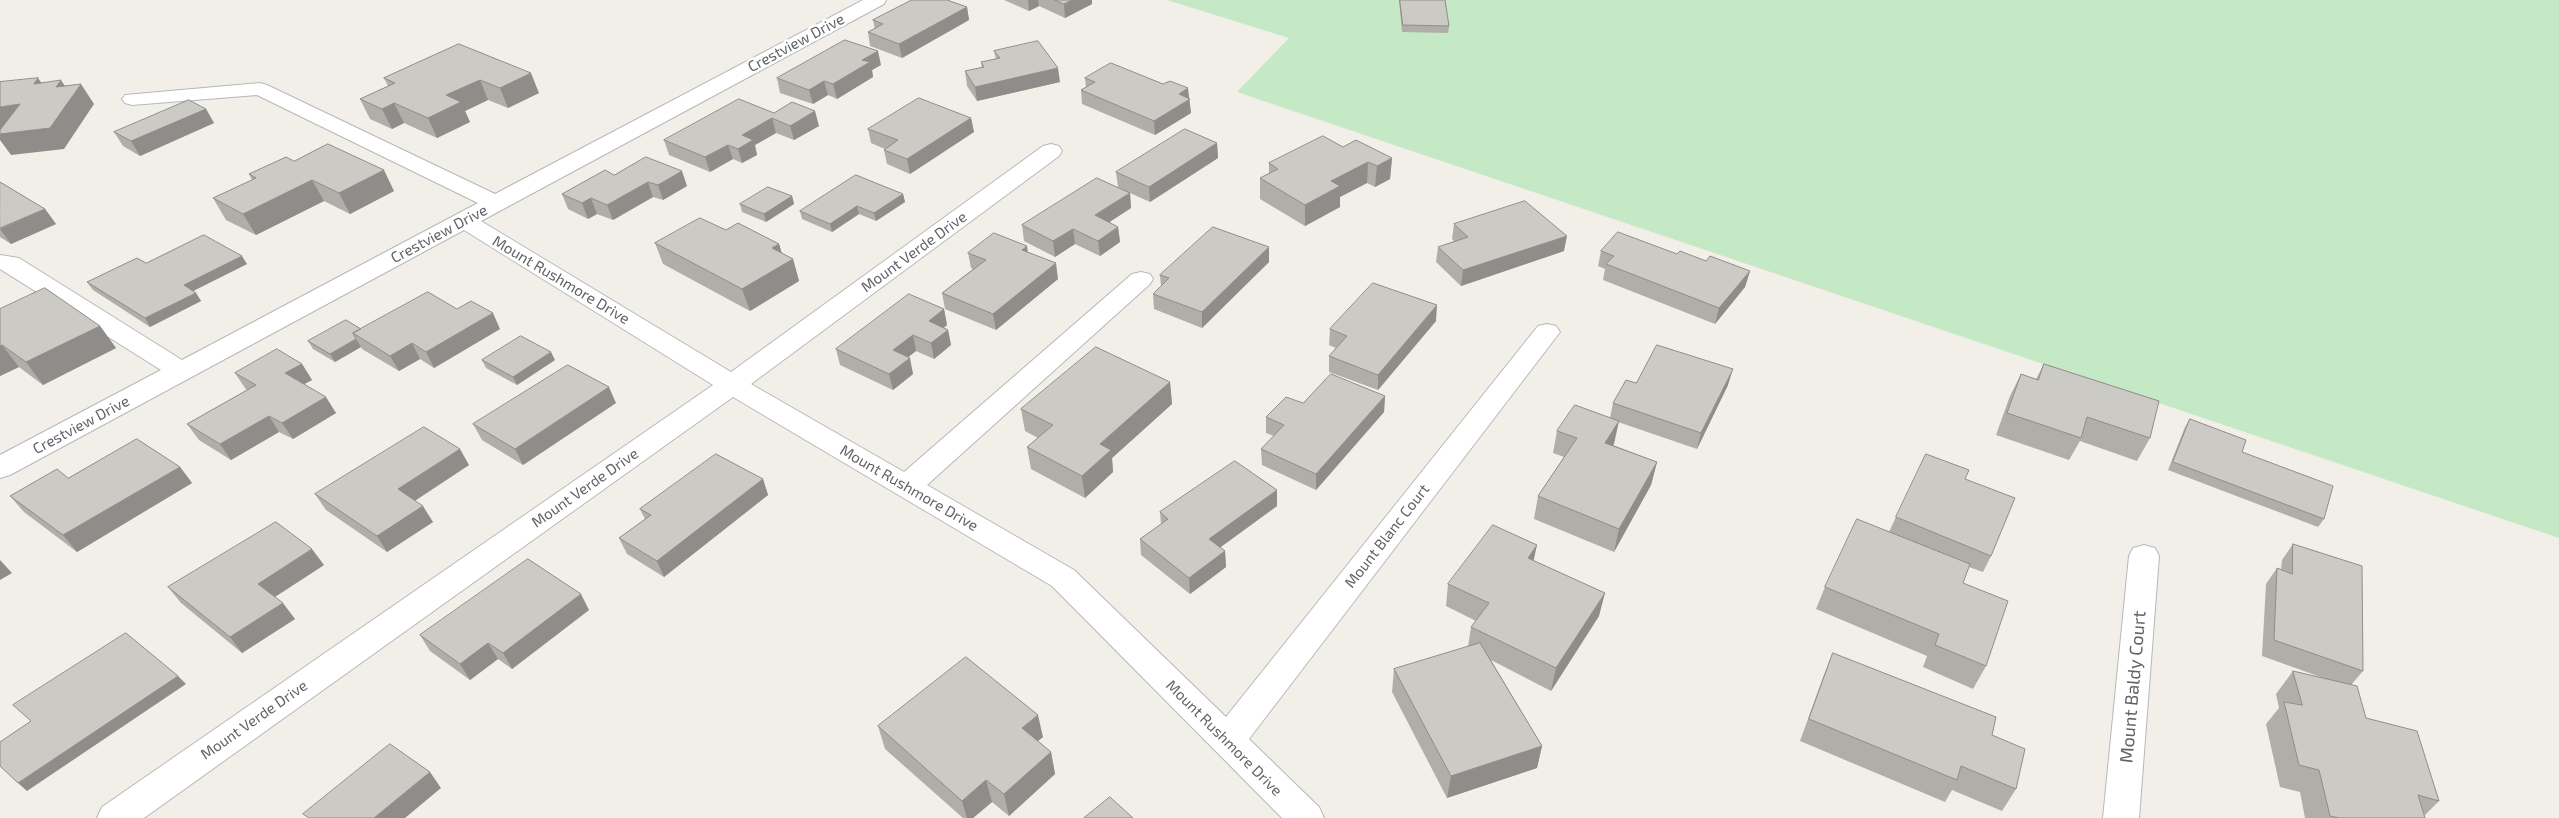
<!DOCTYPE html>
<html>
<head>
<meta charset="utf-8">
<style>
  body { margin:0 }
  canvas { display:block; background:#f1efe8 }
</style>
</head>
<body>
<canvas width="2559" height="818"></canvas>
<script>
const context = document.querySelector('canvas').getContext('2d');
context.lineJoin = 'round';
function fillPath(path, color) {
  context.fillStyle = color;
  context.fill(path, 'evenodd');
}
function stroke(path, color, width, dash) {
  context.strokeStyle = color;
  context.lineWidth = width;
  context.lineCap = dash ? 'butt' : 'round';
  context.setLineDash(dash || []);
  context.stroke(path);
}
function drawText(font, color, halo, rows, align = 'center') {
  context.font = font + ' "Exo 2",sans-serif';
  context.lineWidth = 5;
  context.setLineDash([]);
  context.textBaseline = 'middle';
  context.strokeStyle = halo;
  context.fillStyle = color;
  for (const [text, x, y, turn = 0] of rows) {
    context.save();
    context.translate(x, y);
    context.rotate((+turn || 0) * Math.PI / 180);
    context.textAlign = isNaN(turn) ? turn : align;
    if (halo) context.strokeText(text, 0, 0);
    context.fillText(text, 0, 0);
    context.restore();
  }
}
fillPath(new Path2D(`
  M1167,0h1392v538l-1322,-446 52,-54z`), '#c5e8c5');
const minor = new Path2D(`
  M863,0h23l-2,4 -403,217 250,151 312,-226 8,-2 8,2 3,5 -3,5 -308,228 153,88 228,-198 9,-2 9,2 3,5 -3,5 -223,201 147,85 152,147 312,-391 9,-2 9,2 4,6 -311,407 70,68 5,11h-42l-230,-232 -319,-189 -589,421h-47l5,-11 611,-422 -249,-155 -454,245 -10,3v-23l161,-85 -161,-101v-14l19,3 163,102 296,-157 -221,-108 -125,10 -7,-2 -3,-4 3,-4 135,-12 7,2 228,109z
  M2144,545l11,3 4,8 -20,262h-36l26,-262 4,-8z`);
stroke(minor, '#b5b8bc', 2);
fillPath(minor, '#fff');
fillPath(new Path2D(`
  M1004,0h88v4l-27,14 -26,-12 -10,5z
  M1399,0h46l4,26 -1,7 -46,-1z
  M967,7l2,13 -67,38 -32,-12 -2,-14 7,-3 -2,-9z
  M459,44l80,49 -31,15 -20,-8 -23,11 5,11 -33,16 -33,-15 -12,6 -22,-10 -10,-20 28,-13 -4,-8z
  M994,51l66,31 -83,19 -10,-15 -2,-15 17,-3 -1,-6 15,-3z
  M881,65l-9,5 1,7 -36,22 -9,-4 -15,9 -33,-11 -3,-15z
  M1085,78l104,20 2,15 -36,22 -73,-31 -1,-14 5,-3z
  M206,109l8,14 -74,33 -17,-10 -9,-14z
  M774,113l45,13 -25,14 -18,-7 -21,12 2,10 -15,8 -9,-4 -23,13 -41,-17 -5,-15z
  M971,118l3,14 -64,42 -23,-10 -3,-14 1,-1 -14,-6 -3,-14z
  M1217,143l1,15 -68,44 -20,-9 1,15 -22,14 9,5 2,15 -20,14 -25,-12 -20,13 -31,-16 -2,-16 96,-38 -2,-15z
  M1343,147l49,11 -2,21 -15,8 -8,-4 -27,14v10l-35,19 -45,-27v-21l9,-5v-10z
  M294,161l100,30 -44,23 -26,-13 -68,34 -30,-15 -13,-22 39,-18 -3,-6z
  M614,175l73,11 -24,14 -10,-3 -40,23 -16,-6 -9,5 -20,-10 -6,-15z
  M0,182l45,27 11,15 -45,20 -11,-7z
  M903,194l2,8 -29,19 -17,-7 -27,18 -30,-13 -2,-8z
  M792,196l2,8 -28,18 -24,-10 -2,-8z
  M1454,224l110,27 -103,35 -25,-24 2,-15 16,-6 -2,-2z
  M726,230l53,14 3,10 11,5 6,22 -49,30 -87,-47 -8,-21z
  M1269,247v15l-67,66 -48,-19 -1,-15 8,-8 -1,-11z
  M1601,251l76,3 73,17 -5,16 -30,37 -112,-44 2,-11 -7,-3z
  M1028,252l30,27 -62,51 -51,-21 -3,-16 31,-24 -2,-1 -3,-15z
  M146,263l101,1 -54,27 3,2 5,8 -51,26 -57,-37 -6,-8z
  M0,309l100,17 16,22 -73,37 -24,-18 -19,9z
  M457,309l43,20 -66,39 -14,-9 -21,12 -37,-22 -1,-2 -26,15 -22,-13 -5,-8z
  M944,309l3,16 -3,3 4,2 3,15 -17,14 -18,-8 -8,6 5,17 -20,16 -53,-25 -4,-16z
  M1436,321l-58,69 -49,-18v-16l7,-8 -7,-3 1,-16z
  M482,360h73l-38,25 -31,-17z
  M302,364l10,16 -8,4 32,29 -43,26 -14,-7 -48,28 -32,-20 -12,-16 60,-34 -2,-2 -10,-15z
  M2044,364l106,74 -13,23 -57,-20 -11,19 -73,-25 14,-39 11,-22 15,5z
  M1170,382l2,22 -60,54 1,14 -28,26 -54,-29 -4,-22 11,-9 -13,-7 -4,-22z
  M1636,383l92,2 -31,64 -79,-27 -5,23 44,17 -6,23 -37,67 -80,-33 4,-23 26,-39 -11,-4 4,-22 53,-13 3,-15z
  M1385,396l-1,16 -68,78 -54,-25 -1,-16 13,-13 -8,-3v-16l37,-14z
  M616,403l-93,62 -41,-25 -9,-16z
  M2190,419l52,33 82,67 -6,8 -150,-57 17,-43z
  M469,465l-54,36 18,21 -46,30 -61,-42 -11,-16z
  M180,467l12,16 -115,69 -53,-40 -14,-16 58,-18z
  M763,479l5,16 -104,82 -37,-23 -8,-16 26,-19 -5,-10z
  M1965,479l26,77 -8,16 -14,-5 -6,16 23,83 -13,23 -50,-22 4,-11 -111,-47 9,-22 64,-55 7,-15z
  M1277,506l-57,41 5,4 1,16 -36,27 -49,-39 -1,-16 21,-15 -1,-12z
  M2293,544l70,127 -12,14 15,33 73,83 -15,15 1,2h-120l-5,-26 -20,-5 -14,-63 13,-16 -3,-14 17,-23 36,9 -67,-24 4,-72 11,-16 4,2 1,-10z
  M1534,561l65,55 -48,75 -60,-31 51,86 -5,22 -90,30 -55,-106 2,-23 74,-22 3,-20 5,-6 -30,-15 2,-22z
  M324,565l-49,32 20,22 -53,34 -61,-50 -13,-16z
  M589,610l-77,59 -14,-10 -28,21 -40,-29 -10,-16z
  M1833,653l159,82 24,54 -14,22 -50,-21 -7,12 -145,-61 24,-66z
  M878,726l165,11 -5,4 13,11 4,22 -46,42 -17,-14 -19,16h-10l-78,-69z`), '#afaea9');
fillPath(new Path2D(`
  M1028,0h10l1,6 -10,5z
  M1072,0h20v4l-27,14 -1,-14z
  M967,7l2,13 -67,38 -3,-14z
  M878,51l3,14 -9,5 1,7 -36,22 -4,-15 29,-24z
  M1058,68l2,14 -83,19 -2,-14z
  M531,73l8,20 -31,15 -8,-20z
  M38,78l14,20 -18,-14z
  M61,80l11,17 9,-13 13,20 -30,45 -53,6 -11,-15v-33l20,-3 36,-17z
  M480,80l8,20 -23,11 5,11 -33,16 -9,-20 18,-23z
  M824,81l4,14 -15,9 -4,-14z
  M1188,88l3,25 -36,22 -1,-14 25,-27z
  M394,103l10,20 -12,6 -10,-20z
  M206,109l8,14 -74,33 -9,-15z
  M815,111l4,15 -25,14 -4,-14z
  M772,118l4,15 -21,12 2,10 -15,8 -4,-14 4,-14z
  M971,118l3,14 -64,42 -3,-15z
  M1217,143l1,15 -68,44 -1,-15z
  M728,145l5,14 -23,13 -5,-15z
  M1392,158l-2,21 -15,8 2,-21z
  M1368,162l-1,21 -27,14v10l-35,19v-21l26,-24z
  M384,170l10,21 -44,23 -11,-21z
  M682,171l5,15 -24,14 -5,-15z
  M312,180l12,21 -68,34 -13,-21z
  M648,182l5,15 -40,23 -6,-15z
  M1130,193l1,15 -35,23 -1,-16z
  M903,194l2,8 -29,19 -2,-8z
  M792,196l2,8 -28,18 -2,-8z
  M591,198l6,16 -9,5 -6,-16z
  M857,206l2,8 -27,18 -2,-8z
  M45,209l11,15 -45,20 -11,-15z
  M1118,227l2,15 -20,14 -2,-15z
  M1073,229l2,15 -20,13 -2,-16z
  M1567,236l-3,15 -103,35 2,-16z
  M779,244l6,20 8,-5 6,22 -49,30 -8,-22 30,-41z
  M1027,246l2,15 -7,-11z
  M1269,247v15l-67,66v-16z
  M242,256l5,8 -58,29 -5,-8z
  M1056,263l2,16 -62,51 -3,-16z
  M1750,271l-5,16 -30,37 4,-16z
  M196,293l5,8 -51,26 -5,-9z
  M1437,305l-1,16 -58,69v-15z
  M944,309l3,16 -15,11 -3,-15z
  M493,313l7,16 -66,39 -8,-16z
  M100,326l16,22 -73,37 -17,-23z
  M948,330l3,15 -17,14 -3,-16z
  M913,335l3,16 -19,15 -4,-16z
  M356,339l5,8 -26,15 -5,-8z
  M412,343l8,16 -21,12 -9,-15z
  M2,345l17,22 -19,9v-30z
  M551,352l4,8 -38,25 -4,-8z
  M910,358l3,16 -20,16 -4,-16z
  M302,364l10,16 -17,9 -10,-16z
  M1733,369l-5,16 -31,64 4,-16z
  M1170,382l2,22 -60,54 1,14 -28,26 -3,-22 18,-32z
  M609,387l7,16 -93,62 -8,-16z
  M1385,396l-1,16 -68,78v-16z
  M326,397l10,16 -43,26 -11,-16z
  M269,416l10,16 -48,28 -11,-16z
  M1619,421l-5,23 -14,21 5,-22z
  M460,449l9,16 -61,40 -10,-16z
  M1657,462l-6,23 -37,67 5,-23z
  M180,467l12,16 -115,69 -14,-17z
  M763,479l5,16 -104,82 -7,-16z
  M1277,490v16l-67,49 -1,-16z
  M423,506l10,16 -46,30 -10,-16z
  M1537,545l-5,23 -4,-10z
  M312,549l12,16 -54,35 -12,-16z
  M1225,551l1,16 -36,27 -1,-16z
  M0,560l12,13 -12,7z
  M1605,593l-6,23 -48,75 5,-23z
  M581,594l8,16 -77,59 -9,-16z
  M283,603l12,16 -53,34 -12,-16z
  M488,643l10,16 -28,21 -10,-16z
  M178,676l8,8 -159,107 -9,-8z
  M1038,715l5,22 -16,13 -5,-22z
  M1542,746l-5,22 -90,30 4,-22z
  M1051,752l4,22 -46,42 -5,-22z
  M430,772l11,16 -36,30h-31z
  M986,780l6,22 -19,16h-6l-5,-17z`), '#8f8d8a');
const building = new Path2D(`
  M912,0h35l20,7 -68,37 -31,-12 15,-8 -10,-4z
  M1055,0h17l-8,4z
  M1400,0h45l4,26 -46,-1z
  M845,40l33,11 -16,9 8,2 -37,22 -9,-3 -15,9 -32,-12z
  M1038,41l20,27 -83,19 -10,-16 19,-4 -3,-5 19,-4 -6,-7z
  M459,44l72,29 -31,15 -20,-8 -34,15 15,7 -33,16 -34,-15 -12,6 -22,-10 35,-16 -11,-5z
  M1111,63l52,21 7,-3 18,7 -9,6 11,5 -36,22 -73,-31 14,-8 -10,-4z
  M38,78l-4,6 27,-4 -5,7 25,-3 -31,44 -50,6v-4l20,-26 -20,3v-25z
  M919,98l52,20 -64,41 -23,-9 14,-10 -30,-11z
  M739,99l35,14 18,-11 23,9 -25,15 -18,-8 -30,17 11,5 -15,9 -10,-4 -23,12 -41,-17z
  M189,100l17,9 -75,32 -17,-9z
  M1185,129l32,14 -68,44 -33,-15z
  M1323,136l20,11 13,-7 36,18 -15,8 -9,-4 -37,19 9,5 -35,19 -45,-27 18,-9 -9,-6z
  M328,144l56,26 -45,23 -27,-13 -69,34 -30,-16 43,-20 -7,-4 37,-17 8,4z
  M646,157l36,14 -24,14 -10,-3 -41,23 -16,-7 -9,5 -20,-9 43,-24 9,5z
  M856,175l47,19 -29,19 -17,-7 -27,18 -30,-13z
  M1097,178l33,15 -35,22 23,12 -20,14 -25,-12 -20,12 -31,-16z
  M0,182l45,27 -45,19z
  M768,187l24,9 -28,18 -24,-10z
  M1525,201l42,35 -104,34 -25,-23 30,-10 -14,-13z
  M700,218l26,12 12,-7 41,21 -7,4 21,11 -51,30 -87,-46z
  M1213,227l56,20 -67,65 -49,-18 16,-16 -9,-3z
  M1618,232l59,22 3,-3 26,10 4,-5 40,15 -31,37 -113,-44 8,-8 -13,-5z
  M994,233l33,13 -5,4 34,13 -63,51 -51,-21 44,-33 -18,-7z
  M204,235l38,21 -58,29 12,8 -51,25 -58,-36 50,-24 9,5z
  M1373,283l64,22 -59,70 -49,-19 18,-20 -17,-7z
  M45,288l55,38 -74,36 -24,-17 -2,1v-37z
  M428,292l29,17 14,-8 22,12 -67,39 -14,-9 -22,13 -37,-23z
  M909,294l35,15 -15,12 19,9 -17,13 -18,-8 -20,15 17,8 -21,16 -53,-25z
  M346,320l15,9 -8,4 3,6 -26,15 -22,-13z
  M521,336l30,16 -38,25 -31,-17z
  M1657,345l76,24 -32,64 -88,-30 13,-23 10,3z
  M1096,347l74,35 -70,62 11,6 -29,26 -55,-29 26,-22 -32,-16z
  M277,349l25,15 -17,9 41,24 -44,26 -13,-7 -49,28 -33,-20 69,-39 -21,-12z
  M2044,364l115,37 -9,37 -63,-21 -6,21 -74,-25 14,-39 17,6z
  M568,365l41,22 -94,62 -42,-25z
  M1331,374l54,22 -69,78 -55,-25 23,-24 -18,-8 20,-20 17,6z
  M1575,405l44,16 -14,22 52,19 -38,67 -81,-33 39,-58 -20,-7z
  M2190,419l56,21 -4,12 91,34 -9,33 -151,-57z
  M424,427l36,22 -62,40 25,17 -46,30 -62,-42z
  M137,439l43,28 -117,68 -53,-39 47,-27 11,9z
  M716,454l47,25 -106,82 -38,-23 32,-23 -11,-6z
  M1926,454l43,16 -4,9 50,19 -24,58 -95,-39z
  M1235,461l42,29 -68,49 16,12 -36,27 -49,-39 28,-20 -8,-7z
  M1857,519l113,45 -7,19 45,18 -22,65 -51,-21 4,-11 -114,-47z
  M276,522l36,27 -54,35 25,19 -53,34 -62,-50z
  M1493,525l44,20 -9,13 77,35 -49,75 -85,-41 18,-24 -41,-19z
  M2293,544l69,22 1,105 -89,-31 3,-72 15,6z
  M528,559l53,35 -78,59 -15,-10 -28,21 -40,-29z
  M126,633l52,43 -160,107 -18,-17v-24l31,-21 -18,-16z
  M1480,643l62,103 -91,30 -57,-107z
  M1833,653l163,64 -4,18 33,14 -9,40 -55,-23 -4,14 -148,-61z
  M966,657l72,58 -16,13 29,24 -47,42 -18,-14 -24,21 -84,-75z
  M2293,671l64,15 9,32 51,13 22,70 -21,-6 7,23h-86l-9,-2 -11,-46 -20,-5 -15,-63 18,3z
  M390,744l40,28 -56,46h-65l-6,-4z
  M1110,797l23,21h-49z`);
fillPath(building, '#cccac5');
stroke(building, '#8f8d8a', 1);
drawText('15px', '#5f6368', '#fff', [
  ["Crestview Drive",796,43,-28],
  ["Crestview Drive",439,234,-28],
  ["Mount Verde Drive",914,252,-36],
  ["Mount Rushmore Drive",561,280,31],
  ["Crestview Drive",81,425,-28],
  ["Mount Verde Drive",585,488,-35],
  ["Mount Rushmore Drive",909,488,30],
  ["Mount Blanc Court",1387,536,-52],
  ["Mount Verde Drive",254,720,-35],
  ["Mount Rushmore Drive",1224,738,45]
]);
drawText('18px', '#5f6368', '#fff', [
  ["Mount Baldy Court",2133,687,-85]
]);
</script>
</body>
</html>
